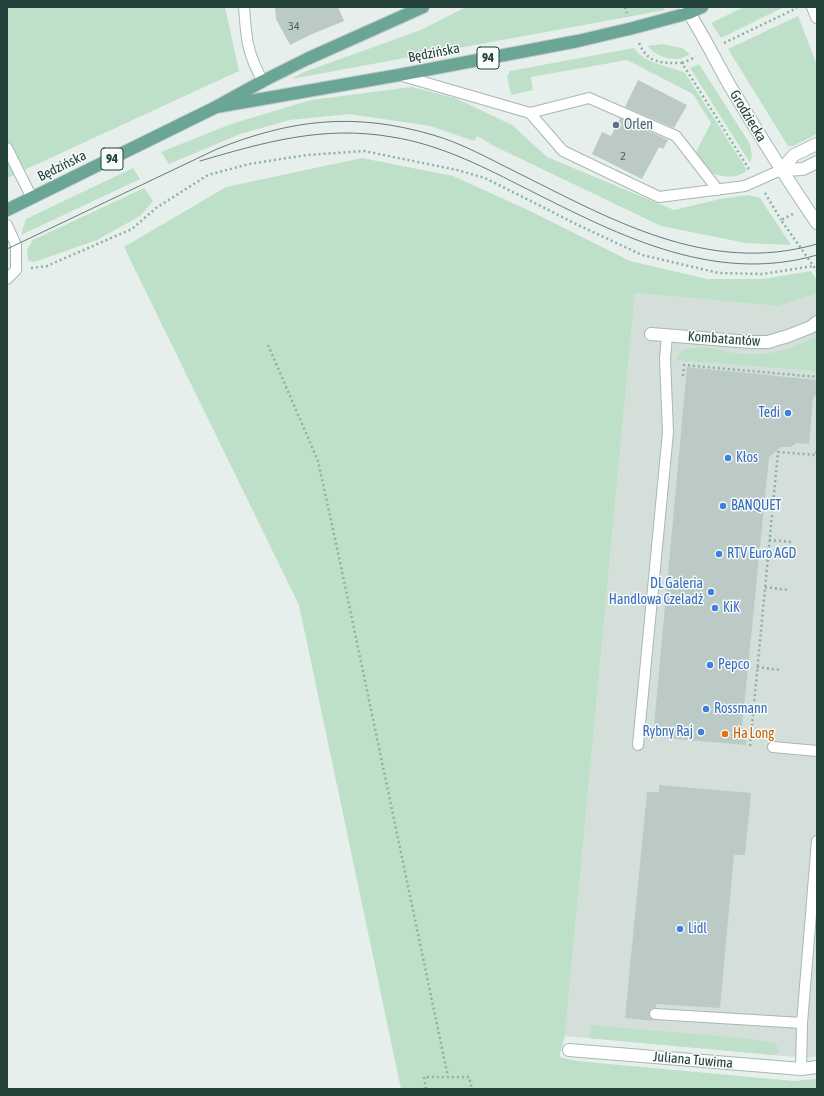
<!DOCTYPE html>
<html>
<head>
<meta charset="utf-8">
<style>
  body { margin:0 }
  #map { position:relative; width:824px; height:1096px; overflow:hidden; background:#e6efeb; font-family:"Asap Condensed",sans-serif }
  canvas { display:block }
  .frame { position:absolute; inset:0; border:8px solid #24423a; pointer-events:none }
</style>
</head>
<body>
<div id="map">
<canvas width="824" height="1096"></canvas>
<div class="frame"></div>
</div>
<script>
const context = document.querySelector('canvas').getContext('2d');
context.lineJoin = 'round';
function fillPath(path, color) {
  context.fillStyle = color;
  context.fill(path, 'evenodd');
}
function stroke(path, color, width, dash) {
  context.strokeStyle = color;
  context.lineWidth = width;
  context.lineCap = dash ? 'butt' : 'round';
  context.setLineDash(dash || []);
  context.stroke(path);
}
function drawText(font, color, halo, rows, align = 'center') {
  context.font = font + ' "Asap Condensed",sans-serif';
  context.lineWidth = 3;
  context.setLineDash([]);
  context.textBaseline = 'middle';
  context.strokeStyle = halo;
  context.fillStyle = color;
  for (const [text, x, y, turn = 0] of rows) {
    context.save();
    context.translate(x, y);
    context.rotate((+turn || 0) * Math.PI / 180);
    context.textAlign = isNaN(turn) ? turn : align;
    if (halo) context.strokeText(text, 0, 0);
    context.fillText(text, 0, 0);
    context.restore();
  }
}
fillPath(new Path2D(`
  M635,293l143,13 39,-13v763l-11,2 -241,-22z`), '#d4dfda');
fillPath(new Path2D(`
  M7,7h218l14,64 -232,107z
  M466,7h196l3,3 -374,69 13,-7 117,-42z
  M744,7h40l-63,31 -10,-15z
  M798,16l19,49v69l-24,12h-5l-60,-97z
  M662,44l20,4 8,6c-4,2 -9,5 -13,5 -10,1 -24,-5 -29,-13z
  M634,48c10,16 34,17 51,25l62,97c-10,10 -28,7 -39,1 -6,-4 -10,-12 -12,-19l15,-29 -18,-29 -66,-34 -96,17 2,13 -22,5 -4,-18 3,-6z
  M699,64l51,80 2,12 -2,7 -60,-95z
  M412,87l43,11 57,27 35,32 127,53 46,-11 28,-4 12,3 31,47 -45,-2 -85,-17 -167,-80 -17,-10 -3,5 -44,-15 -81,-12 -59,6 -50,14 -71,30 -8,-12 70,-28 80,-24z
  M362,158l91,18 77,35 100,50 77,18h56l48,-8 6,10v12l-39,13 -143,-13 -70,743 -6,21 18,4 217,20 23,-2v10h-416l-102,-484 -175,-358 102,-60z
  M133,168l7,11 -119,56 5,-16z
  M144,188l9,13 -13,15 -43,24 -63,22 -6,-1 -1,-11 6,-10z
  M817,337v34l-141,-11 4,-8 6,-3 18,-2 35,7h28l23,-6z
  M591,1025l160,14 25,5 4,8 -6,3 -185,-17z`), '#bfe0c8');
fillPath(new Path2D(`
  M275,7h63l6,14 -32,13 -22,11 -14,-26z
  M638,80l49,25 -13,23 -49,-21z
  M620,118l48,22 -5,9 -4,-2 -17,32 -50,-25 10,-22 9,4z
  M687,367l130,13v14l-4,4 -4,46 -13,-1 -5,4h-10l-12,10 -27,270 5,7 -1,11 -93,-8z
  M659,785l92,8 -6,62h-11l-14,153 -64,-4v4h-4l-3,5v4l5,4 -29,-3 22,-226h12z`), '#bbcac4');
const service = new Path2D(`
  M244,7c2,30 3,47 19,74
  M399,75l131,38 33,38 96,46 86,-11 36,-16
  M530,113l59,-15 87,38 42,54
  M7,148l25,50
  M7,225l9,20v25l-9,9
  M638,745l30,-313 -3,-73 2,-24
  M773,747l44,4
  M655,1014l147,9 -1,46
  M802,1023l15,-182`);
const minor = new Path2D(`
  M651,334l100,8h17l20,-6 23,-9 6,-5
  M569,1050l232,19 16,-2`);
const tertiary = new Path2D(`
  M685,7c17,25 30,53 45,79 28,47 56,92 87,137
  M813,7l4,10
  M781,170l13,-15 23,-11
  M781,170l22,-1 14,-7`);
const primary = new Path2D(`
  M216,107l183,-32 179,-34 55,-13 56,-15 13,-6
  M7,210l209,-103 47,-26 44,-22 116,-52`);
stroke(service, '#a8b8b2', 12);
stroke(minor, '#a8b8b2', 14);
stroke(tertiary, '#a8b8b2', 14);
stroke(primary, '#c2cac8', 14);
stroke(new Path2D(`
  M625,7l2,6
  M639,43c9,21 23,20 43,20l67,106
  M724,43l73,-35
  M682,63l14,-6
  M765,193l16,27
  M793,214l-12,6 36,51
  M31,268l16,-2 85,-37 24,-21 52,-33 41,-11 58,-9 57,-4 93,19 28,8 93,47 64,30 77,18 44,1 50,-8
  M268,345l50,116 21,96 109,520
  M683,376l1,-11 133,12
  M769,540l23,2
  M765,587l23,3
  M757,667l23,3
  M750,746l28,-294 38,3 1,-7
  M426,1089l-2,-12h45l3,12`), '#86b3a5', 2.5, [2, 3]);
stroke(service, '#fff', 10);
stroke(minor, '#fff', 12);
stroke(tertiary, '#fff', 12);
stroke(primary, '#6aa596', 12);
stroke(new Path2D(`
  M200,161c65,-19 124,-36 192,-24 45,7 86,27 127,48 92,46 191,101 298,70
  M7,249l210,-100c75,-30 138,-37 216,-14 28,8 55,23 81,36 95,47 193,105 303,73`), '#5f7d75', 1);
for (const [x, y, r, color] of [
  [616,125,4,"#5c6f8a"],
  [788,413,4,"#3f7fe0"],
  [728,458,4,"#3f7fe0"],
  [723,506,4,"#3f7fe0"],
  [719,554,4,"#3f7fe0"],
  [711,592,4,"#3f7fe0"],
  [715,608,4,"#3f7fe0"],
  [710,665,4,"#3f7fe0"],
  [706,709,4,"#3f7fe0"],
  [701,732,4,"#3f7fe0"],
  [725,734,4,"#e8710a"],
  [680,929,4,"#3f7fe0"]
]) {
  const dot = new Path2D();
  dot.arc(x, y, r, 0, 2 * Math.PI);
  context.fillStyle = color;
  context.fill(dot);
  stroke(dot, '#f7fbf9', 1.5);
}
drawText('12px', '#4a645c', null, [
  ["34",294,26],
  ["2",623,156]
]);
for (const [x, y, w] of [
  [488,58,22],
  [112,159,22]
]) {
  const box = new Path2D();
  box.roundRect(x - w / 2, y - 11, w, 22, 3);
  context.fillStyle = '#f7fbf9';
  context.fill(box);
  stroke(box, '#24423a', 1);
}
drawText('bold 13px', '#24423a', null, [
  ["94",488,58],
  ["94",112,159]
]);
drawText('14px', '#24423a', '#f7fbf9', [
  ["Będzińska",434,53,-11],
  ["Grodziecka",748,116,59],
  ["Będzińska",62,166,-26],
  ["Kombatantów",724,339,4],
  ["Juliana Tuwima",693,1060,5]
]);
drawText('14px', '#4e5e75', '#f7fbf9', [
  ["Orlen",624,125]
], 'left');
drawText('14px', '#366cbe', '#f7fbf9', [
  ["Tedi",780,413,"right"],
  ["Kłos",736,458],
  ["BANQUET",731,506],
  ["RTV Euro AGD",727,554],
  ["DL Galeria",703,584,"right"],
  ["Handlowa Czeladź",703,600,"right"],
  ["KiK",723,608],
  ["Pepco",718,665],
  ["Rossmann",714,709],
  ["Rybny Raj",693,732,"right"],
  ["Lidl",688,929]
], 'left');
drawText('14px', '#c56008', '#f7fbf9', [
  ["Ha Long",733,734]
], 'left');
</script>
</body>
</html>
